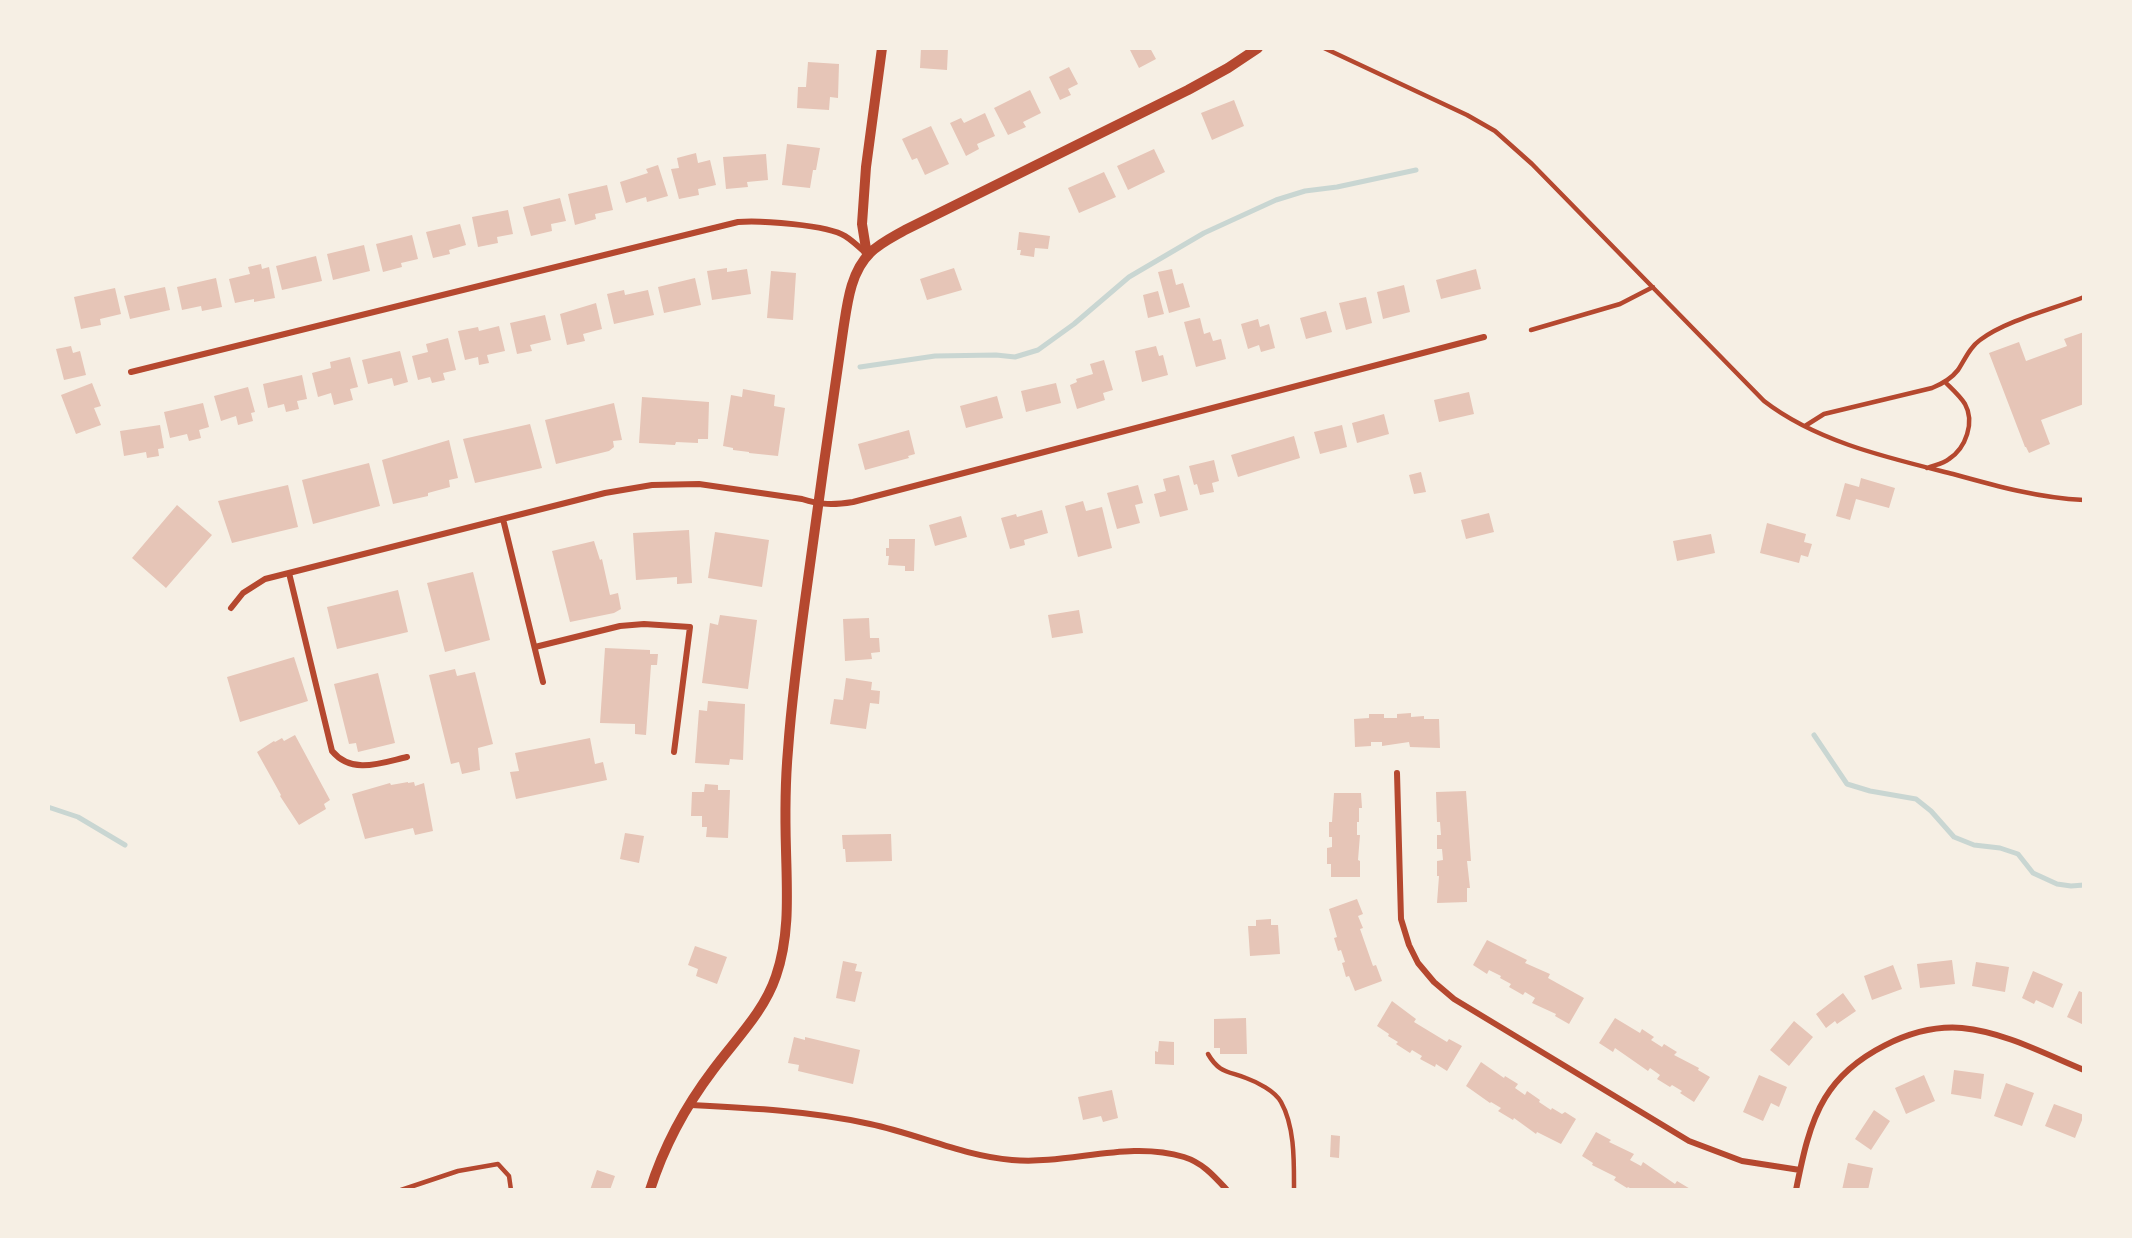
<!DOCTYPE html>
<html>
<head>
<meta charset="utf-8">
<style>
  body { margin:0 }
  #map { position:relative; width:2132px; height:1238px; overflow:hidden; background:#f6efe4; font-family:Poppins,sans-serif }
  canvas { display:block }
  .frame { position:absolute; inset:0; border:50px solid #f6efe4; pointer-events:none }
</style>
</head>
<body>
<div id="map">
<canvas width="2132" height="1238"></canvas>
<div class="frame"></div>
</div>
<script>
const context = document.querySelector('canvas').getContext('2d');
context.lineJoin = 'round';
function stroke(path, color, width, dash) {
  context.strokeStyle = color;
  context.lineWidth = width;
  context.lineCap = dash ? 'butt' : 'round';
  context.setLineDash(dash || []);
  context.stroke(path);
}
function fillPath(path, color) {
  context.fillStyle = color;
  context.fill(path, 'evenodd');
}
stroke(new Path2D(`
  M860,367l75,-11 61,-1 19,2 23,-7 36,-26 55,-47 75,-44 72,-33 29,-9 32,-4 79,-17
  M1814,735l33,49 23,7 46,8 15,12 23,26 20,8 26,3 18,6 15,19 24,11 14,2 13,-1
  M48,807l30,10 47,28`), '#c9d6d2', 5);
fillPath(new Path2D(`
  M921,48h27l-1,22 -27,-2z
  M1129,48h21l6,11 -17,9z
  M808,62l31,2 -1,34 -8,-1 -1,13 -32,-2 1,-21h8z
  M1069,67l9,17 -10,5 3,6 -11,5 -11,-23z
  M1030,90l11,23 -18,9 3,5 -18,8 -14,-27z
  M1234,100l10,26 -32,14 -11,-27z
  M985,113l10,23 -18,8 2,5 -13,7 -16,-33 11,-5 3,5z
  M931,126l18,38 -24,11 -8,-17 -5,2 -10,-21z
  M787,144l33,4 -4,22h-3l-3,18 -28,-3z
  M1154,149l11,23 -37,18 -11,-24z
  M696,153l2,10 12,-3 6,25 -18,4 1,6 -20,4 -8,-30 8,-1 -2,-10z
  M766,154l2,26 -21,2 1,5 -22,2 -3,-32z
  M658,165l10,31 -21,6 -1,-5 -20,6 -6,-21 28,-9 -2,-4z
  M1104,172l12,25 -37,16 -11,-25z
  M607,185l6,25 -18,4 1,5 -21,6 -7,-31z
  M560,198l6,23 -15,3 1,7 -21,5 -8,-29z
  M508,210l5,24 -16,3 1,6 -20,4 -6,-30z
  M460,224l6,21 -17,5 1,4 -17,4 -7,-26z
  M1019,232l31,4 -2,13 -13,-1 -1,9 -14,-2 1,-5h-4z
  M412,235l6,24 -17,4 1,4 -19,5 -7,-28z
  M364,245l6,26 -37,9 -6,-26z
  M316,256l6,25 -40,9 -6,-24z
  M261,264l1,5 7,-2 6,31 -21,4v-3l-19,4 -6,-24 21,-5 -2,-7z
  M727,268v4l20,-3 4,25 -39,6 -5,-29z
  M954,268l8,22 -35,10 -7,-21z
  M1172,269l4,16 7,-2 7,24 -21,6 -11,-41z
  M1476,269l5,20 -40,10 -5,-19z
  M771,271l25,2 -3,47 -26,-2z
  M216,278l6,29 -20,4 -1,-5 -19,4 -5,-23z
  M695,278l6,27 -37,8 -6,-26z
  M1404,285l6,27 -27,7 -6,-27z
  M165,287l5,23 -40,9 -6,-23z
  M115,288l6,26 -21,5 1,6 -20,4 -7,-32z
  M624,290l1,5 23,-5 6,25 -40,9 -7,-30z
  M1158,291l6,23 -16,4 -5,-23z
  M1366,297l6,26 -26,7 -7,-27z
  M596,303l6,26 -19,5 2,7 -18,4 -7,-31z
  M1326,311l6,21 -26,7 -6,-21z
  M545,315l6,25 -21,5 2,6 -15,3 -7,-31z
  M1200,318l4,16 6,-2 3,9 8,-2 5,20 -30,8 -12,-45z
  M1258,319l2,8 9,-3 6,24 -14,4 -2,-7 -11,4 -7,-25z
  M499,326l6,25 -18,4 2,8 -10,2 -1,-8 -13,3 -7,-29 20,-4 1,4z
  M2084,332v72l-43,16 9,24 -21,9 -3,-6h-1l-36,-94 30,-11 7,19 41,-15 -3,-7z
  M448,338l8,32 -13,3 2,7 -13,3 -2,-6 -12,3 -6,-24 16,-4 -2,-8z
  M71,346l2,7 7,-2 6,24 -22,5 -8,-31z
  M1156,346l3,10 4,-1 5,20 -26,7 -7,-31z
  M400,351l8,31 -14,4 -2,-8 -24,6 -6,-24z
  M350,357l8,30 -8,2 3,11 -19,5 -3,-12 -13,4 -6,-24 19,-5 -1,-6z
  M1104,360l9,30 -10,3 2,7 -28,9 -7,-24 7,-3 -1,-3 17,-5 -3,-10z
  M302,375l5,24 -10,2 2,8 -13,3 -2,-8 -16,4 -5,-24z
  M92,383l9,23 -7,2 7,17 -25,9 -15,-39z
  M1056,383l5,20 -35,9 -5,-21z
  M248,387l7,25 -4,1 2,8 -15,4 -2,-9 -15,5 -7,-25z
  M743,389l32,6 -1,11 11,2 -7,48 -29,-3v-1l-16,-2v-2l-10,-2 8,-51 11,2z
  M1469,392l5,22 -35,8 -5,-22z
  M997,396l6,22 -37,10 -6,-22z
  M642,397l67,5 -1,37h-10v4l-22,-1 -1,3 -36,-2z
  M203,403l6,24 -10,3 2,8 -12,3 -2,-7 -17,4 -6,-26z
  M614,403l8,37 -9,1 1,6 -5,4 -53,13 -11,-44z
  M1384,414l5,20 -32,9 -5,-20z
  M530,424l12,44 -67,15 -12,-44z
  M160,425l4,23 -6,1 1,7 -12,2 -1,-6 -22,4 -4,-25z
  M1342,425l5,22 -27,7 -6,-22z
  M909,430l6,24 -7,2 1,2 -44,12 -7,-26z
  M1294,436l6,22 -62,19 -7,-22z
  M449,440l9,38 -9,2 1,7 -22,6v3l-35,8 -11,-44z
  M1214,460l5,21 -7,2 2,9 -14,3 -3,-11 -3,1 -5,-19z
  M369,463l11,43 -67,18 -11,-44z
  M1421,472l5,20 -12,2 -5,-19z
  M1179,475l9,35 -28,7 -6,-23 12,-3 -3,-12z
  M1861,478l34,10 -6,20 -33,-9 -6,21 -14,-4 9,-33 14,4z
  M288,485l10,42 -66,16 -14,-42z
  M1138,485l5,18 -8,2 5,18 -23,6 -10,-36z
  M1083,501l3,10 16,-4 10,41 -34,9 -13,-51z
  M177,505l35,30 -46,53 -34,-30z
  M1042,510l6,23 -24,7 1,5 -15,4 -9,-31 15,-4 1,3z
  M1489,513l5,19 -28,7 -5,-19z
  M961,516l6,21 -32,9 -6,-21z
  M1767,523l39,11 -2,8 8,2 -4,13 -7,-2 -2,8 -39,-10z
  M689,530l3,53 -15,1v-7l-41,3 -3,-47z
  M715,532l54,8 -7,47 -54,-9z
  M1711,534l4,19 -38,8 -4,-20z
  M889,539h26l-1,32h-9v-5l-17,-1 1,-9h-3v-8h3z
  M594,541l6,19 2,-1 8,36 8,-2 3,16 -7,4 -44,9 -18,-71z
  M473,572l17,68 -45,12 -18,-69z
  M398,590l10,42 -71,17 -10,-42z
  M1079,610l4,23 -31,5 -4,-23z
  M720,615l37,5 -9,69 -46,-6 8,-60 8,2z
  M869,618l1,20h9l1,14 -9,1 1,6 -27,2 -2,-42z
  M605,648l45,2v4h8l-1,11h-6l-5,70 -11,-1v-10l-35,-1z
  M294,657l14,44 -68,21 -13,-45z
  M455,669l2,7 18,-4 18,72 -15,4 2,22 -18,4 -3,-12 -8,2 -22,-89z
  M378,673l17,70 -37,9 -2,-9 -7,1 -15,-60z
  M846,678l26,4 -1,8 9,1 -1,13 -9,-1 -4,26 -36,-5 4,-25 9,1z
  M708,701l37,3 -2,56 -13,-1 -1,6 -34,-2 4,-53 8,1z
  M1411,713v4l13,-1v3h15l1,29 -30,-1 -1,-5 -27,4v-4h-11v4l-16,1 -1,-28 15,-1v-4h15v4h13v-4z
  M295,735l35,65 -6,4 2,5 -27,16 -19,-29 1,-1 -24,-43 17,-11 1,1 7,-4 2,3z
  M590,738l5,26 8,-2 4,18 -91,19 -6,-27 9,-1 -4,-18z
  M408,782v1l6,-1 1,4 9,-3 9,48 -18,4 -2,-7 -48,11 -13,-45 38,-11 1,2z
  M705,784l13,1v5h12l-2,48 -22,-1 1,-10h-5v-11h-11l1,-24h12z
  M1466,791l5,70h-4l3,27h-3v14l-30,1 2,-27h-2v-15l6,-1 -1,-11h-5v-14h4l-1,-13h-3l-1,-30z
  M1334,793h27l1,15h-3v14h-2v13h3l-2,25 2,1v16h-29v-13h-4v-16l5,-1v-10h-3v-15h3z
  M625,833l19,3 -5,27 -19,-4z
  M891,834l1,27 -46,1 -1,-13h-2l-1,-14z
  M1357,899l6,15 -5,2 5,12 -3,1 13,37 3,-1 6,16 -27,10 -6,-15 -3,1 -4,-14 3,-1 -4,-12 -3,1 -4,-13 3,-1 -8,-28z
  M1271,919v6h7l2,29 -30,2 -2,-30h8v-6z
  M1487,940l40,20 -2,3 25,11 -2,4 36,20 -15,26 -14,-8 1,-2 -24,-11 3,-5 -10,-6 -2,3 -14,-8 2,-3 -11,-6 1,-2 -12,-6 -2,4 -14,-9z
  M695,946l32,11 -10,27 -21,-8 2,-7 -10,-4z
  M1952,960l3,24 -35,4 -3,-24z
  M843,961l14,3 -2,7 7,1 -7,30 -19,-4z
  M1976,962l33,5 -4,25 -33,-6z
  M1893,965l9,24 -30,11 -8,-24z
  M2033,971l30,13 -10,24 -17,-8 -2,4 -12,-6z
  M2079,991l5,2v32l-17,-8z
  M1843,993l13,18 -19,13 -2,-3 -9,7 -10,-14z
  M1392,1001l24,18 -2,3 33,20 2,-3 13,7 -15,25 -11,-7 -1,3 -15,-8 2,-3 -10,-6 -2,3 -14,-9 2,-2 -10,-6 1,-2 -12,-8z
  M1246,1018l1,36h-27v-6h-6v-29z
  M1615,1018l25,15 2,-4 12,8 -3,3 11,7 2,-3 13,8 -3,3 25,13 -1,2 12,7 -16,25 -14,-9 2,-2 -10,-6 -2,2 -13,-8 3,-4 -10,-7 -2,3 -33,-23 -2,4 -14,-9z
  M1794,1021l19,16 -24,29 -19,-16z
  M794,1037l11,3v-3l55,13 -7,34 -55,-13 1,-6 -11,-2z
  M1159,1041l15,1v23l-19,-1v-13l3,1z
  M1481,1062l23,16 1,-2 13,8 -3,4 10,7 2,-4 13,9 -1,2 12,8 1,-2 10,6 3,-2 11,7 -15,25 -24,-12 -1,2 -22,-16 -1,2 -15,-9 3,-3 -10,-6 -1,1 -24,-17z
  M1954,1070l30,4 -3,25 -30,-5z
  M1759,1075l28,12 -8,20 -8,-4 -8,18 -20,-9z
  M1924,1075l11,26 -29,13 -11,-26z
  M2006,1083l28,10 -12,33 -28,-10z
  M1112,1090l6,28 -15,4 -2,-6 -18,4 -5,-23z
  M2054,1104l30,11 -9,23 -30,-12z
  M1874,1110l16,11 -19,29 -16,-11z
  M1596,1132l15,8 -2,2 25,12 -4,6 11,6 2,-4 32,22 2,-3 15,9h-59l-5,-3 -1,1 -13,-8 2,-3 -24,-12 1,-2 -11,-7z
  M1331,1135l9,1 -1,22 -9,-1z
  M1848,1163l25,5 -5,22h-26z
  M597,1170l18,6 -5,14h-20z`), '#e6c5b7');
stroke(new Path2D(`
  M1324,48l143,67 28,16 37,33 232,237c53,41 125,57 189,73 43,12 86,24 131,26
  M1531,330l89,-26 33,-17
  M1805,426l19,-12 108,-26c10,-4 19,-9 26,-18 7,-11 12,-23 22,-30 27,-20 73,-31 104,-43
  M1927,468c7,-3 16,-4 22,-9 17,-11 26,-37 16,-55 -5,-8 -13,-15 -20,-22
  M1208,1054c11,19 20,17 38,24 11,4 29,13 35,24 14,25 13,60 13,88
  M401,1190l57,-19 40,-7 11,12 2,14`), '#b5482f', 4.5);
stroke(new Path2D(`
  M131,372l607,-150c21,-2 90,3 107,14 8,5 15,12 22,18
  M503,519l40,163
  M289,573l43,178c20,24 49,12 75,6
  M231,608l12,-15 22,-14 340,-86 47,-8 47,-1 103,15c18,6 32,6 51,3l631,-165
  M535,647l85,-21 24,-2 46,3 -16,125
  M1397,773l4,146 8,26 9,18 16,19 20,17 235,142 53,20 58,9
  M689,1105c60,3 122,6 181,19 48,10 93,32 142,36 58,5 115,-20 172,-3 19,6 30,19 43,33
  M1796,1190c6,-30 13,-66 29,-92 26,-43 88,-74 137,-70 42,4 83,26 122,42`), '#b5482f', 6);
stroke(new Path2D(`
  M867,255l-5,-31 4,-57 16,-119
  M650,1190c14,-44 35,-83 63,-120 22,-30 51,-58 63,-94 14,-40 11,-84 10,-126 -1,-33 -1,-66 2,-100 4,-57 12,-114 20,-171 11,-83 23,-165 35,-248 4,-25 7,-59 27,-78 10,-10 23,-16 35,-23l283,-140 40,-22 30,-20`), '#b5482f', 10);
</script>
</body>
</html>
